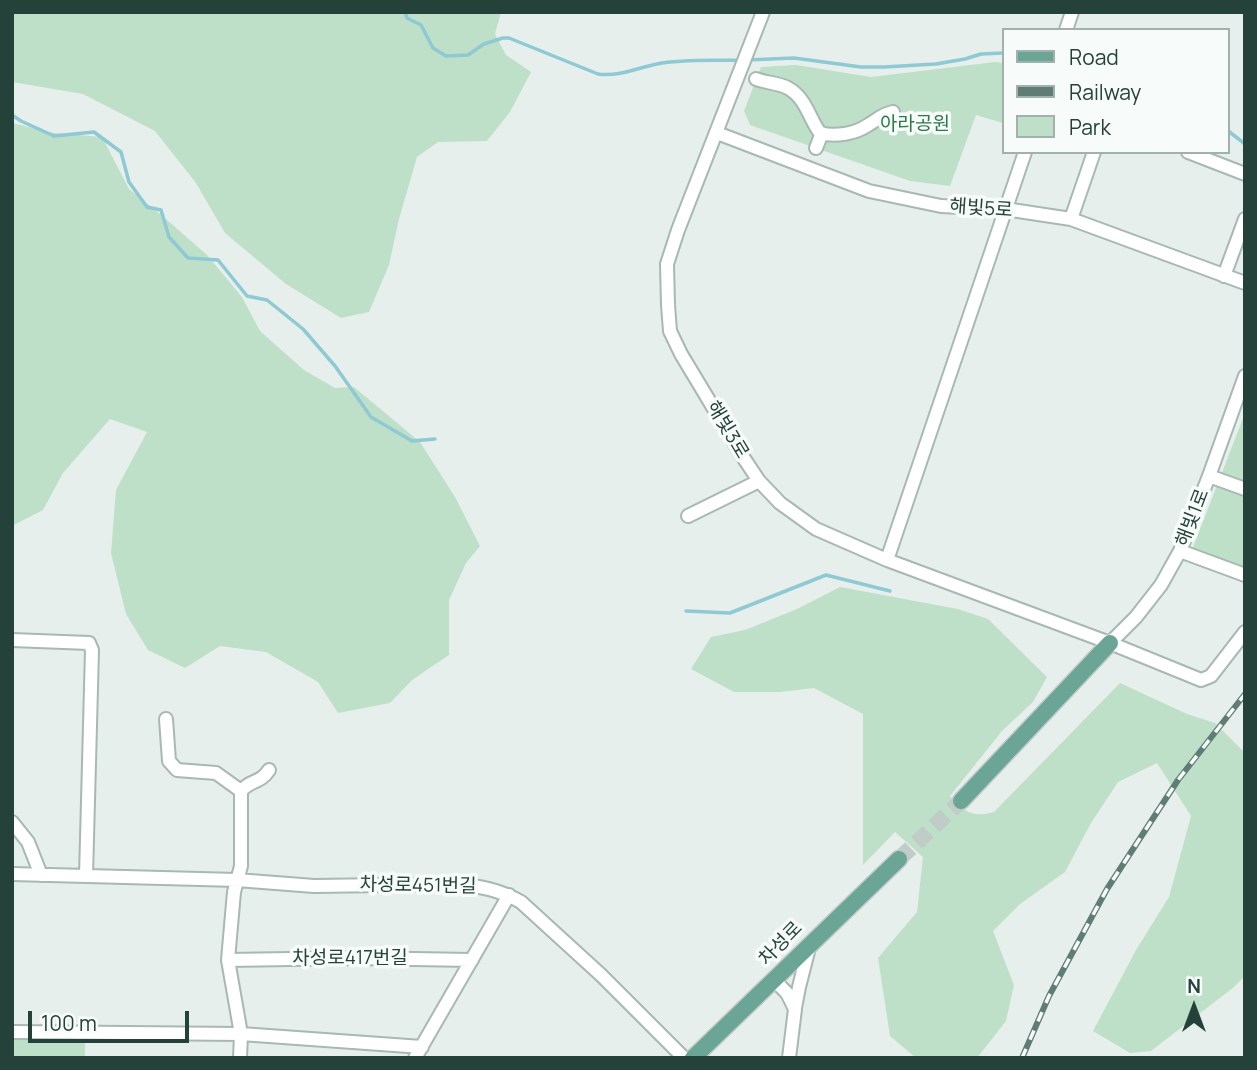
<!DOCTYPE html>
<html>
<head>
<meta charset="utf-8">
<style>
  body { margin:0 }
  #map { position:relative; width:1257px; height:1070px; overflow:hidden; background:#e6efeb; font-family:Manrope,sans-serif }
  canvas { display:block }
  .frame { position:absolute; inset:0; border:14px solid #24423a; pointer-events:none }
  .legend { position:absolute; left:1002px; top:28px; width:228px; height:126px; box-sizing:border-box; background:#f7fbf9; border:2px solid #a3b1ad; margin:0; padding:9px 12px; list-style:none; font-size:21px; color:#24423a }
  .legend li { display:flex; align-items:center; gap:14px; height:35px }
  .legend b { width:35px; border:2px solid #a3b1ad }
  .north { position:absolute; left:1159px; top:972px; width:70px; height:70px; -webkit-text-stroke:5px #f7fbf9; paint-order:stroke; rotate:0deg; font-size:19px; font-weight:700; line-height:28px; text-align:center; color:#24423a }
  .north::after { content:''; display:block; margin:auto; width:24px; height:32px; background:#24423a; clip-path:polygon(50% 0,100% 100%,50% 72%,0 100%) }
  .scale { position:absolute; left:28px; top:1011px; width:161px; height:32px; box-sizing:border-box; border:4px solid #24423a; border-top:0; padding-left:9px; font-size:21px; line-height:24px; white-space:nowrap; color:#24423a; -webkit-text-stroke:5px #f7fbf9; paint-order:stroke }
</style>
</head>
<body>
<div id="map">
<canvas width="1257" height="1070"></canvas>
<div class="frame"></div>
<ul class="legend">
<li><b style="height:9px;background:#6aa596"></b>Road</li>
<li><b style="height:9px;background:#5f7d75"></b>Railway</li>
<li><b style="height:19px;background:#bfe0c8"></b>Park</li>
</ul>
<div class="north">N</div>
<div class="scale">100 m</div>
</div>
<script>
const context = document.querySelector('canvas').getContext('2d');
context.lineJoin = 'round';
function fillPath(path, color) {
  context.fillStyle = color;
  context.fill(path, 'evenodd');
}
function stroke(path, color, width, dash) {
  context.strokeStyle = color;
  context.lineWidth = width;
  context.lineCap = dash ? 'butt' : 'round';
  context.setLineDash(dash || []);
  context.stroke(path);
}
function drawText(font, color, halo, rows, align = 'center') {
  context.font = font + ' Manrope,"Noto Sans KR",sans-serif';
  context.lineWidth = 7;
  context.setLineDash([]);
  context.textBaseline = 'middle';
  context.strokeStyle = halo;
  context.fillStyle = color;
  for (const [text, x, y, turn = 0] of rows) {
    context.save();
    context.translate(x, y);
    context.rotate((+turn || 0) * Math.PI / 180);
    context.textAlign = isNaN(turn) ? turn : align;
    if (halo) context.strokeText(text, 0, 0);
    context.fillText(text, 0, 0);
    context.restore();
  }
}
fillPath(new Path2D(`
  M12,12h489l-6,22 11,21 25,17 -21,40 -23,29 -49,1 -21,15 -18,62 -10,46 -20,47 -28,6 -55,-34 -61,-51 -29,-50 -41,-52 -72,-37 -71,-12z
  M995,62l8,1v60l-27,-8 -26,71 -40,-5 -160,-56 -6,-14 17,-44 35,-2 75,12z
  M12,123l42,10 48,4 27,52 37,30 41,36 35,42 18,34 44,39 31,18 19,-1 66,55 35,55 25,49 -14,17 -17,37v55l-37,25 -22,23 -52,10 -20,-31 -52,-30 -46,-6 -35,22 -37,-18 -22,-36 -15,-61 5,-63 31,-58 -37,-13 -47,54 -20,37 -31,16z
  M1245,413v156l-53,-19z
  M840,587l118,22 30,10 59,58 -14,25 -31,29 -52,65c15,16 22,22 44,16l126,-129 67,31 28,9 30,30v223l-11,11 -83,64 -21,2 -37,-22 43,-81 33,-53 22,-81 -34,-53 -39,19 -27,41 -26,49 -45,32 -27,27 21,54 -8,36 -29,37h-61l-26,-22 -12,-78 39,-46 6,-55 -28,-25 -32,33v-151l-49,-26 -34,4h-46l-43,-23 20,-32 34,-7 52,-21z
  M12,1038h73v20h-73z`), '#bfe0c8');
stroke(new Path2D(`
  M405,12l2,6 14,7 12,23 13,8 22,-1 16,-11 19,-6h6l89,36c20,3 39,-6 59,-10 27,-5 55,-3 83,-4
  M747,60l47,-2 67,9h23l52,-3 29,-5 16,-5 22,-1
  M12,115l9,6 33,15 40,-4 27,20 8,30 18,25 14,3 8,27 19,21 30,2 29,36 20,4 36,29 32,37 36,51 41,24 23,-2
  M1227,130l18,14
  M686,611l44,2 96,-38 64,16`), '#8ec9d4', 3.5);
stroke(new Path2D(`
  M899,859l62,-58`), '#bfccc8', 16, [16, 8]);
const minor = new Path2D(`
  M763,12l-85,218 -11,34 1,41 2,26 11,23 62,103 16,24 21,22 36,26 71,31 223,83 91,37 10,-4 34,-44
  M1066,30l6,-18
  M756,79c10,4 23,4 32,9 18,10 21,30 32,45 15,4 35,1 48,-8 9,-5 14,-11 25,-13
  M717,133l152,58 72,15 64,3 66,10 174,64
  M816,148l6,-15
  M1188,152l57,22
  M1071,219l23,-67
  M1224,276l21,-57
  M1209,476l36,13
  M688,516l71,-35
  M1180,551l65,24
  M887,560l138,-408
  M12,640l77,3 3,7 -6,226
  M1110,643l26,-26 25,-32 19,-34 29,-75 36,-100
  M166,719l3,42 8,9 39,3 25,18
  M241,791c10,-12 19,-7 28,-21
  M12,822l16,20 13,33
  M12,874l225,6 77,6 142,-2c24,2 44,6 65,18l80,73 83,83
  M228,960l126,-2 118,2
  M775,981l12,12 8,16 -6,49
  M795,1008l4,-21 11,-43
  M12,1032l229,2 181,13
  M240,1058l1,-24 -13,-74 6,-68 7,-26v-75
  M415,1058l94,-163`);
const major = new Path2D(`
  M961,801l149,-158
  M693,1058l206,-199`);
stroke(minor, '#a8b8b2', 16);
stroke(major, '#c2cac8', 19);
stroke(minor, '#fff', 12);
stroke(major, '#6aa596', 16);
const rail = new Path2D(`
  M1022,1058l27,-62 58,-107 71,-109 67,-86`);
stroke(rail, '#5f7d75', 6);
stroke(rail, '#f7fbf9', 3.5, [10]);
drawText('19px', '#2d7a4b', '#f7fbf9', [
  ["아라공원",915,125]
]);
drawText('19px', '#24423a', '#f7fbf9', [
  ["해빛5로",981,209,4],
  ["해빛3로",727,430,59],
  ["해빛1로",1193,518,-69],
  ["차성로451번길",418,886,1],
  ["차성로",781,944,-46],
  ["차성로417번길",350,959]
]);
</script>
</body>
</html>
